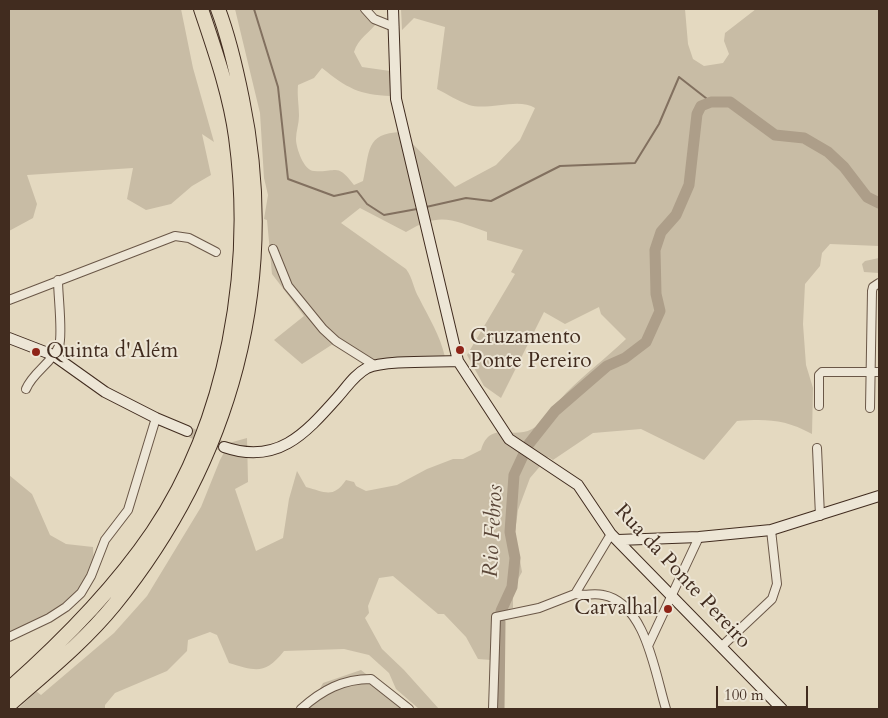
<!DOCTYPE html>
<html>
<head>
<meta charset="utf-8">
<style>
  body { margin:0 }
  #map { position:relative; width:888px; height:718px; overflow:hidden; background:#e4d9c0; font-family:Cardo,serif }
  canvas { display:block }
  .frame { position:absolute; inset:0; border:10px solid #412c1f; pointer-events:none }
  .scale { position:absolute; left:716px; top:686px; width:92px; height:22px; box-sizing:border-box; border:2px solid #412c1f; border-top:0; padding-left:6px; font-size:15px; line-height:18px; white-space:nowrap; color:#412c1f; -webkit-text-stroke:4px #ede6d6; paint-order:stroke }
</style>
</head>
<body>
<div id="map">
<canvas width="888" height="718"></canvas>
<div class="frame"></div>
<div class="scale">100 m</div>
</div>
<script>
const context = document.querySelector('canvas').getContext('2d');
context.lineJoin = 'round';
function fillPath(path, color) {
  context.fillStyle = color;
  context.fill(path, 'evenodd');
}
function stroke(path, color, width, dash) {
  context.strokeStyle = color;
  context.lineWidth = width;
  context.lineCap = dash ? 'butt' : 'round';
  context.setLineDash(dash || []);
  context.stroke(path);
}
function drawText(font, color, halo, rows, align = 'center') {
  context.font = font + ' Cardo,serif';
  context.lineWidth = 4;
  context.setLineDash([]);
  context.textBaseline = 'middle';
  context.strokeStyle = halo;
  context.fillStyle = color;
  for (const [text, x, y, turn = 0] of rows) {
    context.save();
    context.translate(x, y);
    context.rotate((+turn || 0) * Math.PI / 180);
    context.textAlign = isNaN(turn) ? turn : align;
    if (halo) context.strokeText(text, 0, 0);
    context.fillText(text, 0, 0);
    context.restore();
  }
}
fillPath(new Path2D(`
  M9,9h172l12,59 21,74 -12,-8 9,41 -19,11 -21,18 -25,6 -19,-11 6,-31 -106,7 10,29 -4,14 -24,13z
  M235,9h131l12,12c-8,12 -20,17 -24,31l8,15 28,4 1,25c-32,-1 -44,-8 -69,-28l-8,10 -16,7c-1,11 1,20 1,31 0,8 -3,15 -3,23 0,9 8,32 18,32 24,2 22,-9 40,14l9,-4c7,-29 2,-48 38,-49l54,55 41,-22 24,-25 15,-32c-16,-11 -47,3 -66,-3 -11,-4 -22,-11 -32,-16l8,-62 -31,-9 -12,12 -1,-21h284l3,35 5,15 11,7 19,-3 6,-9 -5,-13 1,-8 31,-24h123v237l-49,-2 -8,9 -2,13 -15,18 -2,40 3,41 7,23 -1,46c-28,-15 -45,-15 -75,-13l-33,39 -63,-31 -48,4 -40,27 -5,-3 -18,21 -12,32 -3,22 7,40 -9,16v20l-21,7 -1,45 -13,-1 -12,-22 -22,-23h-6l-45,-38 -14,2 -11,28 1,7 -4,5 17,31 22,21 35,39h-20l-23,-20 -7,-16 -20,-18 -25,-6 -60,2c-19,24 -28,20 -55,12l-12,-28 -7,-3 -22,8 -1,11 -20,20 -52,22 -10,12v4h-87l18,-18 5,4 73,-62 33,-37 54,-89 19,-47 9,-17 18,-5 1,44 -13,7 21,62 27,-13 6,-39 8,-28 9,16c19,5 27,12 40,-7l8,2 2,4 10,5 31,-6 30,-16 26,-10h10l18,-9c9,-30 31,-10 51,-21 16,-8 22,-24 34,-36 19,-19 40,-35 60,-54l-25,-25 -2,-7 -34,17 -21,-12 -43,86 -17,-12 -17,-31 48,-81 -4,-2 12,-22 -36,-10v-8c-34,-12 -47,-21 -81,0l-46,-24 -19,15 65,46c7,9 7,19 13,29 10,20 21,37 26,59l-74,8 -38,-21 -31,20 -28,-24 30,-24 -32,-42 -5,-54 -3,-1 4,-24 -4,-17 -4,-65z
  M879,258v15l-15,-1 -2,-8 3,-3z
  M9,475l23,19 18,41 16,9 27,3 1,18 -23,39 -62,33z
  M361,670l49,39h-106l10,-9 9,-17z`), '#c8bca5');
stroke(new Path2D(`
  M254,9l24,78 10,92 46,17 23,-5 10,13 17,11 33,-6
  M426,207l40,-9 25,3 69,-35 75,-3 24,-39 20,-47 32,25`), '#82705f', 2);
stroke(new Path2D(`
  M501,611l11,-24 3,-29 -5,-26 4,-57 14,-30 27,-34 52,-45 18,-8 21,-16 14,-31 -4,-17 -1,-44 6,-18 15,-17 13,-30 8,-71 4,-8 10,-4h19l45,33 29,3 24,14 16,15 23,30 12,6
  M499,709l1,-87`), '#ad9e89', 11);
stroke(new Path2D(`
  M187,431l37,16`), '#c3b6a0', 10, [10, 5]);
const street = new Path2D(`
  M365,9l9,10 20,8
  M273,249l15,37 35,43 13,12 38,24
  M9,300l166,-64 14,2 27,14
  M26,389c7,-17 26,-26 33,-43 4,-12 -1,-50 -1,-66
  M819,406v-31l3,-3h57
  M870,408l2,-117 1,-4 6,-4
  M817,448l3,68
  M575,594c10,2 19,-1 28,1 43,8 52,79 63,114
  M9,637l40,-19 17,-11 15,-14 10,-17 14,-36 23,-30 28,-92
  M648,646l51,-109
  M721,647l51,-48 5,-15 -6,-54
  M301,709c21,-19 42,-30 70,-30l38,30
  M493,709l3,-92 43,-9 36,-14 36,-60`);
const secondary = new Path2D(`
  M393,9l3,90 62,262 51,78 69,46 33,49 171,175
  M9,338l44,17 52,37 51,26 31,13
  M224,447c53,18 80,-12 113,-49 10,-11 17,-23 30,-30 17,-8 69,-6 91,-7
  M618,540l81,-3 72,-7 108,-34`);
const highway = new Path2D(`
  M9,689c53,-47 104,-98 144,-157 75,-112 101,-263 83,-395 -6,-44 -21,-86 -35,-128
  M9,705c36,-32 74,-62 105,-100 117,-145 166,-322 128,-506 -6,-30 -13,-61 -24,-90`);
stroke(street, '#6a5747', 10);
stroke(secondary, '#412c1f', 12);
stroke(highway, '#412c1f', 16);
stroke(street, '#ede6d6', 8);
stroke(secondary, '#ede6d6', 10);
stroke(highway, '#e4d9c0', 14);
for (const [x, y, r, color] of [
  [460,350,5,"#8f2418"],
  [36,352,5,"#8f2418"],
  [668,609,5,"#8f2418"]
]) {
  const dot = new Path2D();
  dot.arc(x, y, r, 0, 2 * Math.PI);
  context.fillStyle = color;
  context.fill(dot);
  stroke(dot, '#ede6d6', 2);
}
drawText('21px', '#412c1f', '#ede6d6', [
  ["Cruzamento",470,338],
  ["Ponte Pereiro",470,362],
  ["Quinta d'Além",46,352],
  ["Carvalhal",658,609,"right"]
], 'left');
drawText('21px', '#412c1f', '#ede6d6', [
  ["Rua da Ponte Pereiro",682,577,47]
]);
drawText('italic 22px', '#5c483a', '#ede6d6', [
  ["Rio Febros",494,531,-87]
]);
</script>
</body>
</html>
